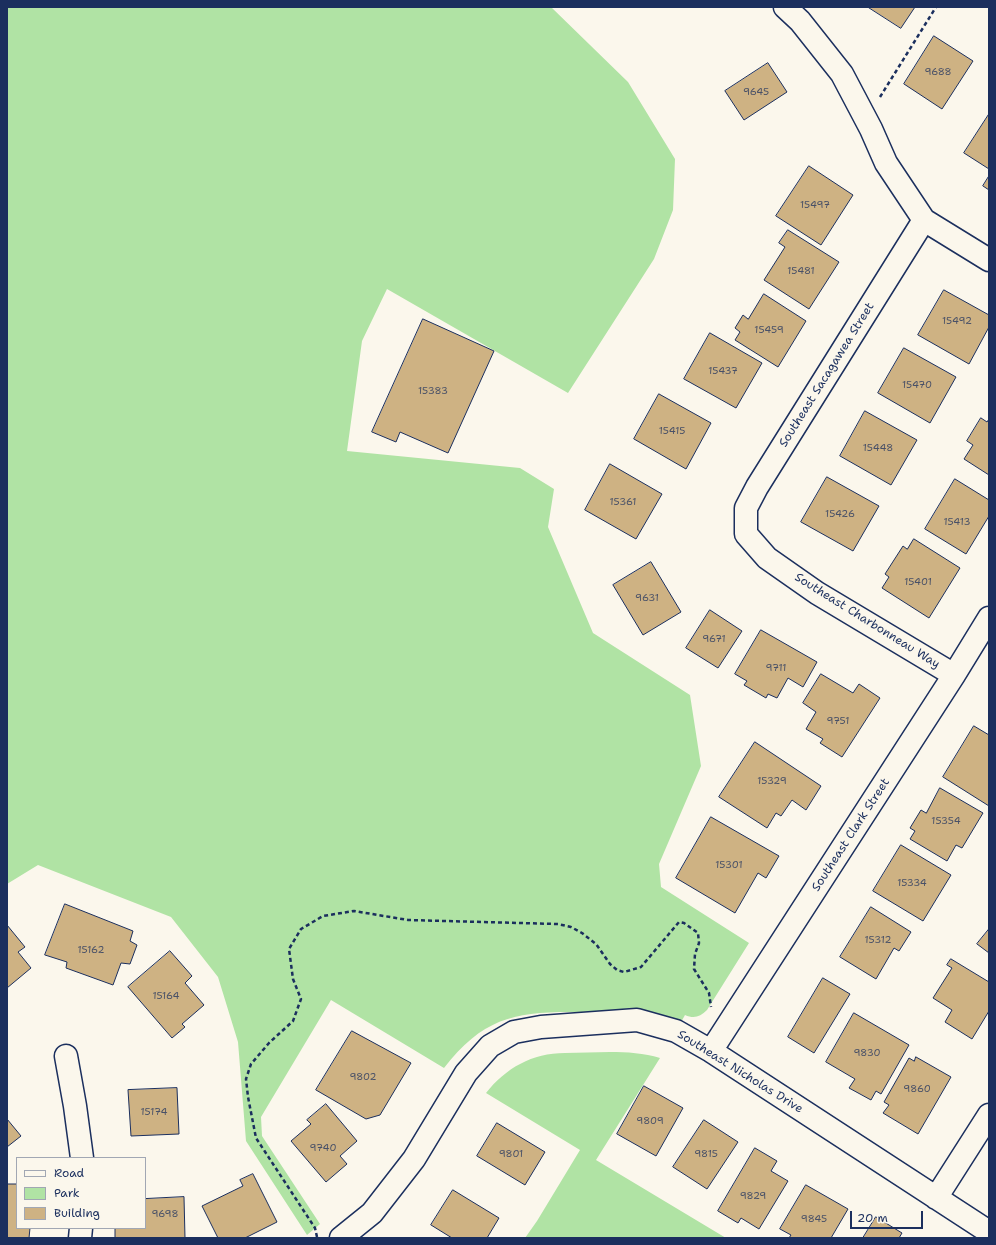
<!DOCTYPE html>
<html>
<head>
<meta charset="utf-8">
<style>
  body { margin:0 }
  #map { position:relative; width:996px; height:1245px; overflow:hidden; background:#fbf7ec; font-family:"Shantell Sans",sans-serif }
  canvas { display:block }
  .frame { position:absolute; inset:0; border:8px solid #1b2f5e; pointer-events:none }
  .legend { position:absolute; left:16px; top:1157px; width:130px; height:72px; box-sizing:border-box; background:#fbf7ec; border:1px solid #a1a7b3; margin:0; padding:5px 7px; list-style:none; font-size:12px; color:#1b2f5e }
  .legend li { display:flex; align-items:center; gap:8px; height:20px }
  .legend b { width:20px; border:1px solid #a1a7b3 }
  .scale { position:absolute; left:850px; top:1211px; width:73px; height:18px; box-sizing:border-box; border:2px solid #1b2f5e; border-top:0; padding-left:5px; font-size:12px; line-height:14px; white-space:nowrap; color:#1b2f5e; -webkit-text-stroke:3px #fbf7ec; paint-order:stroke }
</style>
</head>
<body>
<div id="map">
<canvas width="996" height="1245"></canvas>
<div class="frame"></div>
<ul class="legend">
<li><b style="height:5px;background:#fbf7ec"></b>Road</li>
<li><b style="height:11px;background:#b0e3a4"></b>Park</li>
<li><b style="height:11px;background:#ceb283"></b>Building</li>
</ul>
<div class="scale">20 m</div>
</div>
<script>
const context = document.querySelector('canvas').getContext('2d');
context.lineJoin = 'round';
function fillPath(path, color) {
  context.fillStyle = color;
  context.fill(path, 'evenodd');
}
function stroke(path, color, width, dash) {
  context.strokeStyle = color;
  context.lineWidth = width;
  context.lineCap = dash ? 'butt' : 'round';
  context.setLineDash(dash || []);
  context.stroke(path);
}
function drawText(font, color, halo, rows, align = 'center') {
  context.font = font + ' "Shantell Sans",sans-serif';
  context.lineWidth = 3;
  context.setLineDash([]);
  context.textBaseline = 'middle';
  context.strokeStyle = halo;
  context.fillStyle = color;
  for (const [text, x, y, turn = 0] of rows) {
    context.save();
    context.translate(x, y);
    context.rotate((+turn || 0) * Math.PI / 180);
    context.textAlign = isNaN(turn) ? turn : align;
    if (halo) context.strokeText(text, 0, 0);
    context.fillText(text, 0, 0);
    context.restore();
  }
}
fillPath(new Path2D(`
  M7,7h544l77,75 47,77 -2,51 -19,49 -86,134 -181,-104 -25,52 -15,110 173,17 34,21 -6,38 45,106 97,62 11,71 -42,98 2,23 88,56 -42,67c-7,7 -13,9 -22,5l-5,9c-14,-4 -30,-9 -44,-11 -18,-3 -38,-1 -55,-1 -63,-1 -97,4 -137,56l-113,-68 -70,117 1,19 58,88 -13,11 -61,-94 -8,-99 -20,-65 -47,-60 -133,-52 -31,19z
  M565,1053c31,0 65,-4 95,5l-64,102 130,78h-201l12,-17 43,-71 -94,-57c20,-25 46,-40 79,-40z`), '#b0e3a4');
const building = new Path2D(`
  M868,7h47l-14,21z
  M934,36l39,25 -31,48 -38,-25z
  M768,63l19,29 -43,28 -19,-29z
  M989,114v55l-25,-16z
  M809,166l44,29 -32,50 -45,-29z
  M989,176v14l-6,-4z
  M788,230l51,32 -30,47 -45,-29 21,-33 -6,-4z
  M944,290l45,25v12l-20,37 -51,-29z
  M764,294l42,27 -28,46 -43,-27 5,-8 -5,-4 8,-13 5,4z
  M423,319l71,32 -46,102 -48,-21 -4,10 -24,-10z
  M710,333l52,30 -26,45 -52,-29z
  M904,348l52,29 -26,46 -52,-30z
  M659,394l52,29 -25,46 -52,-30z
  M865,411l52,29 -26,45 -51,-29z
  M981,418l6,4 2,-3v56l-25,-16 9,-14 -6,-4z
  M610,464l52,30 -26,45 -51,-29z
  M827,477l52,29 -26,45 -52,-29z
  M955,479l34,21v16l-23,38 -41,-25z
  M914,539l46,29 -31,50 -47,-30 7,-11 -4,-3 18,-28 4,3z
  M651,562l30,50 -38,23 -30,-50z
  M710,610l32,21 -24,37 -32,-20z
  M761,630l56,32 -14,25 -15,-9 -11,20 -9,-4 -2,4 -22,-13 3,-4 -12,-7z
  M821,674l32,19 6,-9 21,14 -38,59 -22,-14 3,-4 -17,-10 10,-17 -13,-9z
  M974,726l15,9v71l-46,-29z
  M755,742l66,44 -15,24 -14,-10 -11,16 -5,-3 -9,15 -48,-31z
  M940,788l43,25 -21,35 -6,-3 -9,16 -37,-22 5,-8 -5,-3 11,-18 5,3z
  M711,817l68,39 -13,22 -8,-5 -23,40 -59,-35z
  M901,845l50,30 -28,46 -50,-30z
  M65,904l68,27 -3,10 7,4 -7,19 -9,-1 -8,22 -47,-17 1,-6 -22,-7z
  M871,907l40,25 -12,19 -5,-3 -18,31 -36,-22z
  M7,925l18,22 -7,5 13,16 -24,20z
  M989,929v24l-12,-9z
  M170,951l22,25 -7,7 19,22 -22,19 3,3 -13,11 -44,-51z
  M951,959l38,23v29l-17,28 -27,-17 7,-12 -19,-12 19,-30 -5,-3z
  M823,978l27,16 -36,59 -26,-16z
  M854,1013l55,32 -28,49 -5,-3 -5,9 -22,-12 6,-9 -29,-17z
  M352,1031l59,32 -31,52 -14,4 -50,-29z
  M916,1057l35,20 -33,57 -35,-21 6,-8 -5,-3 25,-44 5,3z
  M644,1086l39,22 -27,48 -39,-22z
  M177,1088l2,46 -48,2 -3,-46z
  M326,1104l31,37 -17,15 7,8 -21,18 -35,-41 20,-17 -4,-4z
  M7,1119l14,17 -14,11z
  M704,1120l34,22 -31,47 -34,-22z
  M497,1123l48,29 -20,33 -48,-29z
  M755,1148l22,13 -6,10 17,10 -29,48 -18,-11 -3,5 -20,-12z
  M253,1174l24,48 -32,16h-27l-16,-32 41,-20 -3,-6z
  M7,1184h10v44h13l-1,10h-22z
  M806,1185l42,24 -17,29h-42l2,-3 -11,-6z
  M453,1190l46,28 -12,20h-35l-21,-13z
  M184,1197l1,41h-70v-10h30v-29z
  M876,1217l26,16 -3,5h-36z`);
fillPath(building, '#ceb283');
stroke(building, '#1b2f5e', 1);
const minor = new Path2D(`
  M785,7l15,14 42,53 29,55 15,34 38,57 65,40
  M924,220l-167,267 -11,21v26l21,24 50,35 137,82
  M711,1051l243,-376 35,-57
  M66,1056l9,50 7,52
  M936,1198l53,-83
  M80,1238l1,-10
  M341,1238l31,-25 42,-54 52,-86 24,-27 24,-14 27,-5 96,-7 39,11 35,20 278,181`);
stroke(minor, '#1b2f5e', 25);
stroke(new Path2D(`
  M880,97l56,-90
  M317,1237l-2,-9 -59,-90 -8,-41 -2,-18 5,-15 18,-21 24,-22 8,-22 -8,-20 -4,-30 12,-20 22,-13 31,-5 54,9 150,4 13,3 11,6 14,11 14,20 7,6 7,2 17,-5 38,-45 5,1 14,10 1,10 -4,11 -1,15 15,24 2,14`), '#1b2f5e', 2.5, [4, 3]);
stroke(minor, '#fbf7ec', 22);
drawText('10px', '#485067', null, [
  ["9688",938,72],
  ["9645",756,92],
  ["15497",815,205],
  ["15481",801,271],
  ["15492",957,321],
  ["15459",769,330],
  ["15437",723,371],
  ["15470",917,385],
  ["15383",433,391],
  ["15415",672,431],
  ["15448",878,448],
  ["15361",623,502],
  ["15426",840,514],
  ["15413",957,522],
  ["15401",918,582],
  ["9631",647,598],
  ["9671",714,639],
  ["9711",776,668],
  ["9751",838,721],
  ["15329",772,781],
  ["15354",946,821],
  ["15301",729,865],
  ["15334",912,883],
  ["15312",878,940],
  ["15162",91,950],
  ["15164",166,996],
  ["9830",867,1053],
  ["9802",363,1077],
  ["9860",917,1089],
  ["15174",154,1112],
  ["9809",650,1121],
  ["9740",323,1148],
  ["9801",511,1154],
  ["9815",706,1154],
  ["9829",753,1196],
  ["9698",165,1214],
  ["9845",814,1219]
]);
drawText('12px', '#1b2f5e', '#fbf7ec', [
  ["Southeast Sacagawea Street",827,375,-58],
  ["Southeast Charbonneau Way",867,621,32],
  ["Southeast Clark Street",851,835,-57],
  ["Southeast Nicholas Drive",740,1072,32]
]);
</script>
</body>
</html>
